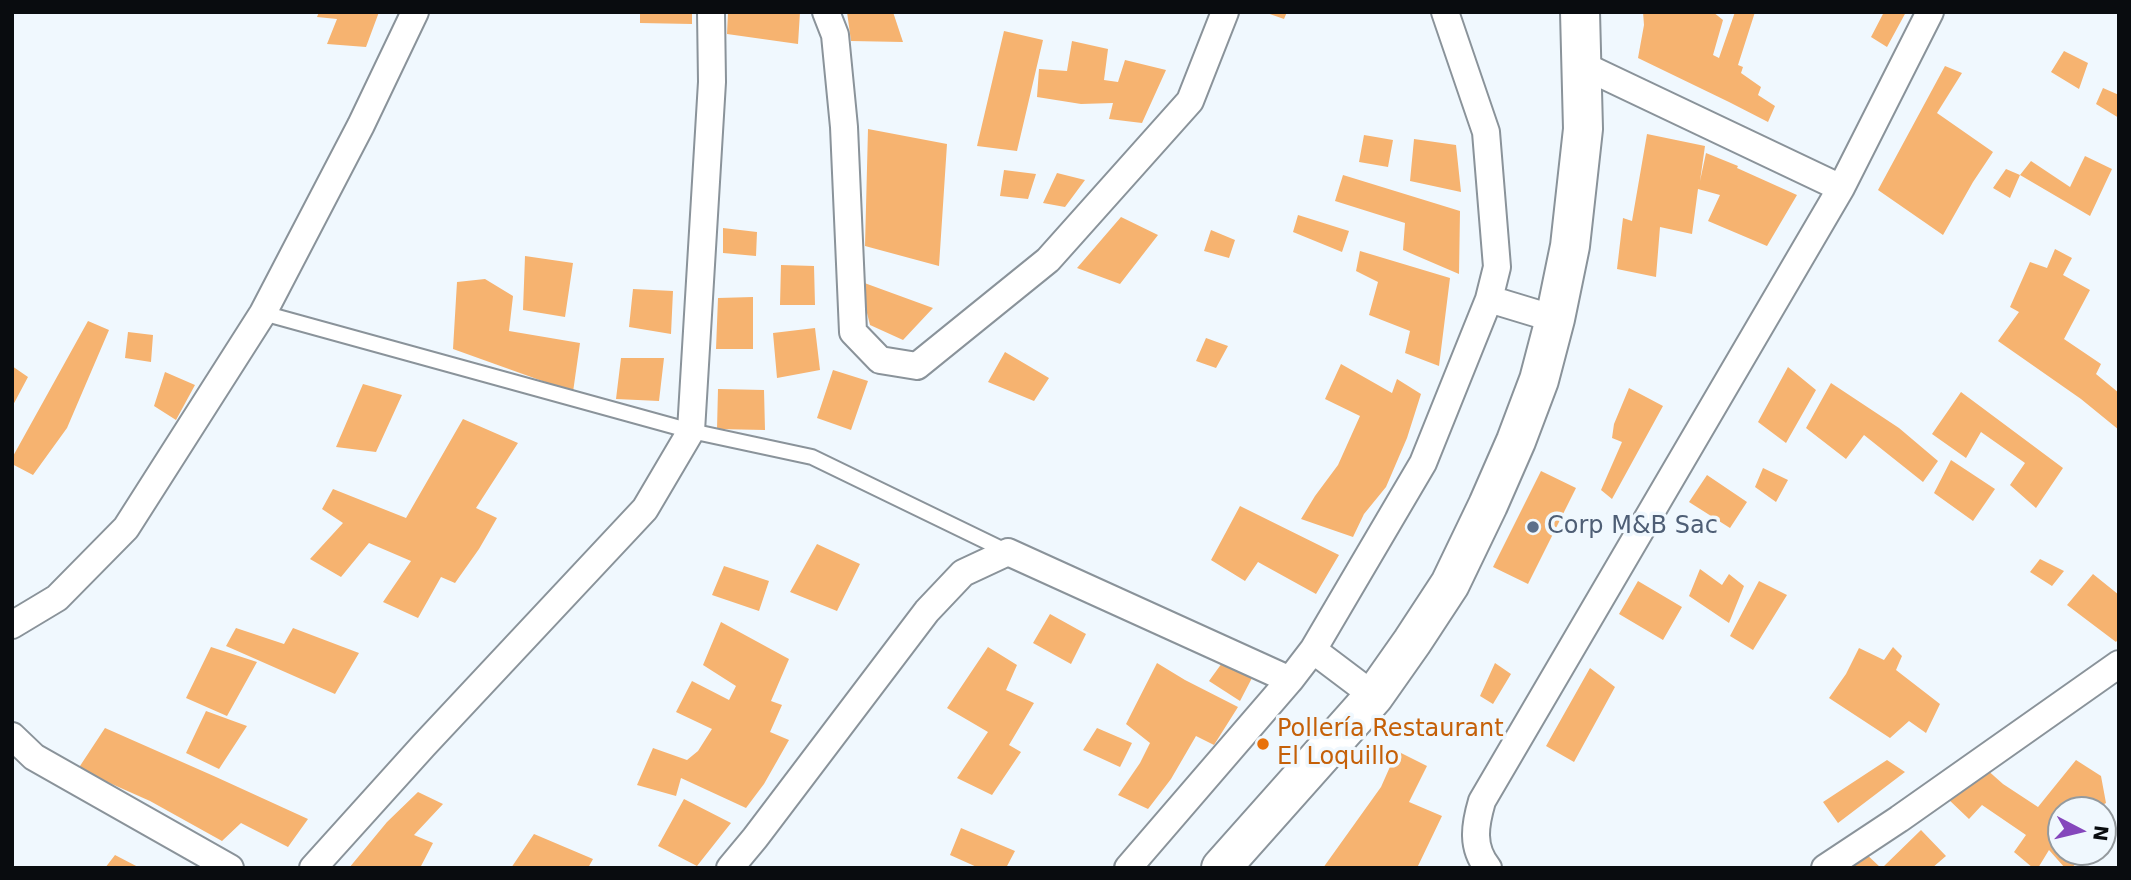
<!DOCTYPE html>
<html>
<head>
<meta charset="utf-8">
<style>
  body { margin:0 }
  #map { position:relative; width:2131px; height:880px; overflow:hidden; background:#f0f8fe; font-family:"DejaVu Sans",sans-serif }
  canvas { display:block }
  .frame { position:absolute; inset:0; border:14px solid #090c0f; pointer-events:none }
  .north { position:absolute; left:2047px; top:796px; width:70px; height:70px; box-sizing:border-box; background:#f0f8fe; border:2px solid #949a9e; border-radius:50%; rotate:97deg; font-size:19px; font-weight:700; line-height:28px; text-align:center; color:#090c0f }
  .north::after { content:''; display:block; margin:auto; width:24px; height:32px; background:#8547bc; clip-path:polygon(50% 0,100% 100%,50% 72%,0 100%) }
</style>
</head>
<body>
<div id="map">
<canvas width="2131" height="880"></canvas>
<div class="frame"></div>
<div class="north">N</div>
</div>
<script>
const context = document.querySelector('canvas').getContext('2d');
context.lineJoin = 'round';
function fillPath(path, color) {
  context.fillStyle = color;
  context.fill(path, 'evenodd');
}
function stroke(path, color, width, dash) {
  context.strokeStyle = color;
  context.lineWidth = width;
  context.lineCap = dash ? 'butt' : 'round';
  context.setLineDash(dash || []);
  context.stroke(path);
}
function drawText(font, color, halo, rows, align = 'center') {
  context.font = font + ' "DejaVu Sans",sans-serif';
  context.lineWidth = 7;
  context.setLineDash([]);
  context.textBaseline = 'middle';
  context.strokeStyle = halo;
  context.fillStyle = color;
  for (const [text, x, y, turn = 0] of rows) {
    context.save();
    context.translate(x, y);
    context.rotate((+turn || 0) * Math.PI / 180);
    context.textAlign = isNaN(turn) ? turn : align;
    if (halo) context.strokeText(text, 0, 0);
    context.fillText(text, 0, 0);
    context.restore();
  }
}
fillPath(new Path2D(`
  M319,12h60l-13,35 -39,-3 10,-25 -20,-2z
  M640,12h52v12l-52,-1z
  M728,12h72l-2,32 -71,-10z
  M847,12h46l10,30 -52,-1z
  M1264,12h23l-3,7z
  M1643,12h70l10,8 -10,35 6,3 16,-46h20l-17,53 5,2 -2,6 20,14 -3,8 17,11 -7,16 -39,-20 -91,-44 6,-33z
  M1884,12h22l-19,35 -16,-10z
  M1004,31l39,9 -26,111 -40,-5z
  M1072,41l36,8 -4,31 14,2 7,-22 41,10 -24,53 -33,-4 4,-16 -32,1 -44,-7 2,-28 28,2z
  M2064,51l24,12 -9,26 -28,-17z
  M1945,66l17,7 -25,40 56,39 -20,30 -30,53 -65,-45z
  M2103,88l16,7v23l-23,-14z
  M868,129l79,15 -8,122 -74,-20z
  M1647,134l58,12 -5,35 6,-28 32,13 -1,2 60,27 -30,51 -59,-25 12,-26 -22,-6 -6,45 -32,-7 -4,50 -39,-8 6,-51 9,3z
  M1364,135l29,5 -5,27 -29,-5z
  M1414,139l42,6 5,47 -51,-11z
  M2085,156l27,13 -22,47 -70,-41 11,-14 39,26z
  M2006,169l14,6 -10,23 -17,-10z
  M1004,170l32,4 -8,25 -28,-3z
  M1057,173l28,7 -20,27 -22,-4z
  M1343,175l117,36 -1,63 -56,-24 2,-27 -70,-22z
  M1298,215l51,16 -7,21 -49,-20z
  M1121,217l37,18 -38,49 -43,-16z
  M723,228l34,4 -1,24 -33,-3z
  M1211,230l24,10 -6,18 -25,-7z
  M2055,249l17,9 -9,17 27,15 -26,49 37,25 -5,10 23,19v37l-38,-31 -83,-58 21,-29 -9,-5 20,-45 17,6z
  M1360,251l90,27 -11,88 -34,-13 5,-22 -41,-16 9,-33 -22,-11z
  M525,256l48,7 -8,54 -42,-7z
  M781,265l33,1 1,39h-35z
  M485,279l28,17 -4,35 71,12 -7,49 -120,-43 4,-67z
  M859,281l74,27 -30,32 -33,-15z
  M633,289l40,2 -2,43 -42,-7z
  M753,297v52h-37l2,-51z
  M88,321l21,9 -42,98 -34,47 -21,-11v-6z
  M815,328l5,42 -43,8 -4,-45z
  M128,332l25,3 -2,27 -26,-4z
  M1206,338l22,8 -12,22 -20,-7z
  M1005,352l44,26 -15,23 -46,-19z
  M621,358h43l-5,43 -43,-2z
  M1341,364l51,29 5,-14 24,15 -14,44 -21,49 -22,27 -11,23 -52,-18 14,-23 23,-31 22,-49 -35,-17z
  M12,366l16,11 -16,30z
  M1788,367l28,23 -30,53 -28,-21z
  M833,370l35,11 -17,49 -34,-12z
  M165,372l30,13 -19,35 -22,-14z
  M1831,383l68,45 39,33 -15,21 -59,-47 -18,24 -40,-31z
  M363,384l39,11 -26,57 -40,-5z
  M1629,388l34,18 -51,93 -11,-9 21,-48 -10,-4 2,-14z
  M718,389l46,1 1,40 -48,-1z
  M1961,392l102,76 -27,40 -26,-23 15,-22 -44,-31 -15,26 -34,-24z
  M463,419l55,24 -42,65 21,10 -18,31 -24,34 -14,-6 -23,41 -35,-16 28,-41 -42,-18 -28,34 -31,-18 33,-36 -21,-14 11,-20 73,29z
  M1951,460l44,29 -22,32 -39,-28z
  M1763,468l25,12 -12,22 -21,-15z
  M1541,471l35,17 -48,96 -35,-17z
  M1707,475l40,27 -17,26 -41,-26z
  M1240,506l99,49 -23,39 -58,-32 -13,19 -34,-21z
  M817,544l43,20 -23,47 -47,-19z
  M2040,559l24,12 -12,15 -22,-14z
  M724,566l45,15 -10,30 -47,-16z
  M1700,569l22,16 7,-11 15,12 -15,37 -40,-27z
  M2093,574l26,21v43l-3,4 -49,-37z
  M1638,581l44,26 -19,33 -44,-26z
  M1759,581l28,14 -34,55 -23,-14z
  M1050,614l36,20 -15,30 -38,-21z
  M721,622l68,37 -18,42 11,4 -12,27 19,8 -25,44 -18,24 -65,-30 -5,18 -39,-11 16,-37 34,12 11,-9 14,-22 -36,-17 16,-31 37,19 7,-14 -33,-21z
  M236,628l48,16 9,-16 66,25 -24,41 -109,-48z
  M211,647l46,15 -30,54 -41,-18z
  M988,647l29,18 -11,25 28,13 -25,42 12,7 -29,43 -35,-17 31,-46 -41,-24z
  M1893,647l9,9 -6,14 44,34 -14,29 -17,-12 -19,17 -61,-40 17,-24 13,-26 25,12z
  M1157,663l28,17 53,27 -24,38 -18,-9 -25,43 -23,30 -30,-14 22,-32 10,-20 -24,-19z
  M1222,663l30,15 -12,23 -31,-20z
  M1495,663l16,11 -18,30 -13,-8z
  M1590,668l25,19 -41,75 -28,-16z
  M206,711l41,15 -28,43 -33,-16z
  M105,728l111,49 92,42 -20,28 -47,-24 -19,18 -72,-40 -72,-32z
  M1097,728l35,15 -12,24 -37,-17z
  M1397,751l30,15 -18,36 33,14 -25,52h-94l58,-81z
  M1887,760l18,12 -67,51 -15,-21z
  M2076,760l25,16 5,27 -12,7h-33v42h30l-20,16h-6l-16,-18 -11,18h-5l-19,-16 12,-17 -44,-30 -13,14 -22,-21 38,-30 18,16 35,23z
  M418,792l25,12 -29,31 19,8 -13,25h-71l38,-46z
  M684,799l47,24 -34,43 -39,-20z
  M961,828l54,23 -9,17h-27l-29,-13z
  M1921,830l25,26 -14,12h-50z
  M534,834l59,25 -5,9h-77z
  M1863,851l18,17h-39z
  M115,855l25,13h-35z`), '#f6b370');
const service = new Path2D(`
  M263,313l428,118 121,26 196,95`);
const minor = new Path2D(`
  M826,12l9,23 9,92 9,205 27,28 37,6 131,-106 142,-159 35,-89
  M1445,12l41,120 11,135 -8,32 66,20
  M1582,65l259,123
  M12,625l45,-27 69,-70 137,-215 98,-188 54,-113
  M1313,650l110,-187 66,-164
  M12,736l22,21 196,111
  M313,868l111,-123 221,-236 46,-78 21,-349 -1,-70
  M730,868l25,-30 172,-227 36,-38 45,-21 282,128 23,-30 61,46
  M1128,868l162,-188
  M1488,868c-17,-21 -13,-43 -6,-67l359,-613 89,-176
  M1825,868l74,-49 220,-155`);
const trunk = new Path2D(`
  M1221,868l153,-172 38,-54 38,-58 38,-79 28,-64 23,-61 16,-61 15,-73 13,-117 -3,-117`);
stroke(service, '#8a939a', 18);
stroke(minor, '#8a939a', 30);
stroke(trunk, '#8a939a', 42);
stroke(service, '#fff', 14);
stroke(minor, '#fff', 26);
stroke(trunk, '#fff', 38);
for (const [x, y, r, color] of [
  [1533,527,7,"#5c6f8a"],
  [1263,744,7,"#e8710a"]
]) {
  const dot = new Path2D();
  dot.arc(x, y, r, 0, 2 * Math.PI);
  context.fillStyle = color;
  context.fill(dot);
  stroke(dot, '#f0f8fe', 2.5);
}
drawText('24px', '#4e5e75', '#f0f8fe', [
  ["Corp M&B Sac",1547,527]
], 'left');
drawText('24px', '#c56008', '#f0f8fe', [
  ["Pollería Restaurant",1277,730],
  ["El Loquillo",1277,758]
], 'left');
</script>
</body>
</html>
